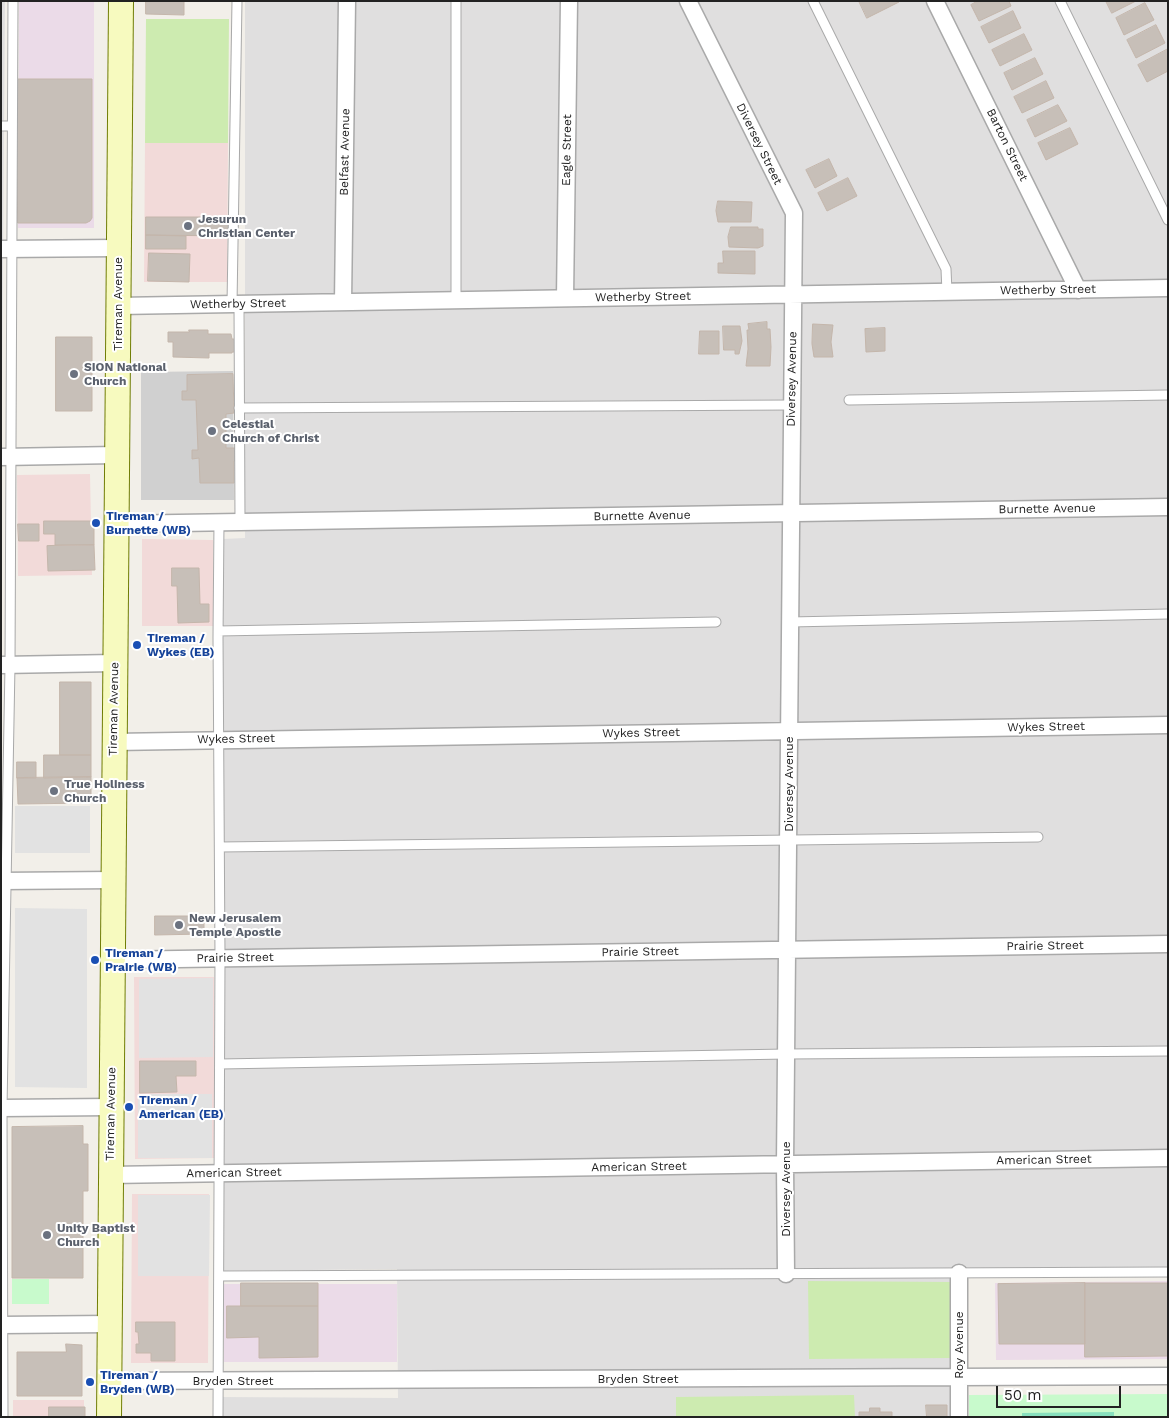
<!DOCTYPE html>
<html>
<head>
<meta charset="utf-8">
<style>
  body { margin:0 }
  #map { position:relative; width:1169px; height:1418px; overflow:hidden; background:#f2efe9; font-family:"Work Sans",sans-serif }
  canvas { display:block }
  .frame { position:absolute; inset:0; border:2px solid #222; pointer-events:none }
  .scale { position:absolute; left:996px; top:1386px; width:125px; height:22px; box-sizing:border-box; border:2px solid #222; border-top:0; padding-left:6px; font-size:15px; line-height:18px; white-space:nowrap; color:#222; -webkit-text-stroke:4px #fff; paint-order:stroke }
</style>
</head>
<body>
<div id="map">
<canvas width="1169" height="1418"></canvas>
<div class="frame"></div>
<div class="scale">50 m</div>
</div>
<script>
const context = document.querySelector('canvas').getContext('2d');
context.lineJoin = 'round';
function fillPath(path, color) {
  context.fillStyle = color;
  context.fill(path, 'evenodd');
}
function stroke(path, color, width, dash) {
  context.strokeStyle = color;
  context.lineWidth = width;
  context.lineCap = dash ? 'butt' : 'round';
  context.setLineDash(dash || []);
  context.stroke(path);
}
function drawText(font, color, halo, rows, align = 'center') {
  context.font = font + ' "Work Sans",sans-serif';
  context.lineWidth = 4;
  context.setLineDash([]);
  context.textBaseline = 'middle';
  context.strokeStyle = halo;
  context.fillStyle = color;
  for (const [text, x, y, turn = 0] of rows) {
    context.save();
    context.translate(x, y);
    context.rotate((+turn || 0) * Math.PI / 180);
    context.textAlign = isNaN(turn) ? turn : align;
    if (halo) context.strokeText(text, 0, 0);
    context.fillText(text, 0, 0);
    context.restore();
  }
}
fillPath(new Path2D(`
  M1,1h4l-4,518z
  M245,1h923v1267l-217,1 -1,148h-731v-20l179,1 -1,-129 -174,2v-732l22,-1z`), '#e0dfdf');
fillPath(new Path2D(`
  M145,143h83l-1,139h-83z
  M90,474l2,101 -74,1 -1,-101z
  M142,539l71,1v86h-71z
  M134,977h80l1,181 -80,1z
  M132,1194h77l-1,169h-77z
  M13,1400h71v17h-71z`), '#f2dad9');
fillPath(new Path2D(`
  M19,1h75v227h-76z
  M1168,1281v78l-172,1 -1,-77z
  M224,1284h173v78h-173z`), '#ebdbe8');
fillPath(new Path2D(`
  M233,371l1,129h-93v-128z`), '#d0d0d0');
fillPath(new Path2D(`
  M146,19h83l-1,124h-83z
  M808,1281l143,1 -1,76 -141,1z
  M854,1395l1,22h-179v-20z`), '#cdebb0');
fillPath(new Path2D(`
  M12,1279h37v25h-37z
  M1168,1394v23h-199v-22z`), '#c8facc');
fillPath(new Path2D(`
  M1114,1412v5h-92v-4z`), '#88e0be');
fillPath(new Path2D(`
  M15,806h75v47h-75z
  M15,908l72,1v179l-72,-1z
  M213,978v79l-74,1v-79z
  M138,1094h74v64h-74z
  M138,1195h72l-1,81h-71z`), '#e2e2e2');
const building = new Path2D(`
  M146,1h38v14l-38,-1z
  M859,1h39l1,1 -32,16z
  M978,1h31l2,5 -32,15 -8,-16z
  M1106,1h30l-24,12z
  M1145,3l9,17 -30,15 -8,-17z
  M1013,11l8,17 -32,15 -8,-16z
  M1156,25l9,18 -29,15 -9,-18z
  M1024,34l8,16 -32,16 -8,-16z
  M1168,49v22l-21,11 -9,-17z
  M1035,58l8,16 -31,16 -8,-17z
  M17,79h75v139l-2,3 -4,2h-68z
  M1046,81l8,17 -32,15 -8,-16z
  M1058,105l9,16 -32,16 -8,-17z
  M1070,128l8,16 -32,16 -8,-17z
  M829,159l8,17 -22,12 -9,-18z
  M848,178l9,18 -30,15 -9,-18z
  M718,201l34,1 -1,20h-33l-2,-11z
  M146,217h84v19l-84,-1z
  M731,227h27v2h5v17l-5,2 -29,-1 -1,-10z
  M146,235l40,1v13h-40z
  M723,251h32v23l-37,-1v-10h5z
  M149,253l41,1 -1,28 -41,-1z
  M767,322v7h3l1,18 -1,19h-24l2,-17 -1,-19h2l-1,-6z
  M813,324l20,1 -2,17 2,15h-19l-2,-13z
  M723,326h17l2,15 -3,13h-4v-4h-11z
  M885,328v23l-19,1 -1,-23z
  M189,330h19v4h23l1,5h3v13h-3v1h-23v5l-36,-1v-15h-5v-10h21z
  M700,331h19v23h-20z
  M56,337h36v74h-36z
  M233,374l1,39 -8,1v34h11l1,13h-4v22h-34l-1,-25 -7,1v-9h6l-2,-50h-14v-9h5v-16z
  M44,521h50v24h-39v-11h-11z
  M18,524h21v17h-20z
  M94,545l1,25 -47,1 -1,-25z
  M172,568h27l1,36h9v18l-31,1 -1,-37h-5z
  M60,682h31v73h-31z
  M44,755h47v22l-47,1z
  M17,762h19v16h-19z
  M91,777v26l-73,1 -1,-26z
  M155,916h49v18l-49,1z
  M140,1061h56v15h-20l1,16 -37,1z
  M83,1126v18h5v47h-5v87h-71v-151z
  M241,1283h77v23h-77z
  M1085,1283v61h-86l-1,-60z
  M1085,1283h83v73l-83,1z
  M227,1306h91v51l-59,1v-21l-32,1z
  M136,1322h39v39h-24v-8h-15v-9h3l-1,-12h-2z
  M66,1344l16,1v51h-65v-44h49z
  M926,1405h21v12h-20z
  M49,1407h36v10h-36z
  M870,1408h10v4h12v5h-33v-5h10z`);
fillPath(building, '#c7bfb8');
stroke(building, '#c4b6ab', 1);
const lane = new Path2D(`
  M813,1l133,268 1,23
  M1060,1l108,219
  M1,126h11
  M456,300v-299
  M232,304l5,-303
  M239,304l1,218
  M849,400l319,-5
  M239,408l553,-3
  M790,622l378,-8
  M218,631l498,-9
  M220,847l818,-10
  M220,1064l567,-10 381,-3
  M219,1276l949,-4
  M3,1417l-1,-309 8,-443 3,-664
  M218,1417l2,-459 -2,-321 1,-115`);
const street = new Path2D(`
  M688,1l106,212 -9,951 1,110
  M935,1l143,289
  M1,249l117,-1
  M565,298l4,-297
  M343,302l4,-301
  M118,306l1050,-18
  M1,457l115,-2
  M116,524l1052,-17
  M1,665l114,-2
  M114,742l1054,-17
  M1,881l112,-1
  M112,960l1056,-16
  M1,1108l110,-1
  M110,1175l1058,-17
  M959,1273v144
  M1,1325l109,-1
  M109,1381l1059,-5`);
const secondary = new Path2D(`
  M109,1417l12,-1416`);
stroke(lane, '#a9a9a9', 11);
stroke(street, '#a9a9a9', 19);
stroke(secondary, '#707d05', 26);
stroke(lane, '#fff', 9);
stroke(street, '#fff', 16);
stroke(secondary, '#f7fabf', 24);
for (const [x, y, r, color] of [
  [188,226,5,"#6b7280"],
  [74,374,5,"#6b7280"],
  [212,431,5,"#6b7280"],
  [96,523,5,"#1a4fb4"],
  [137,645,5,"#1a4fb4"],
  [54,791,5,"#6b7280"],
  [179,925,5,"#6b7280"],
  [95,960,5,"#1a4fb4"],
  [129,1107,5,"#1a4fb4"],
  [47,1235,5,"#6b7280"],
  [90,1382,5,"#1a4fb4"]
]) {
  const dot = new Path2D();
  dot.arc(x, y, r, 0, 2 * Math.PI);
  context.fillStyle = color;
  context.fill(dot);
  stroke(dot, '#fff', 2);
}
drawText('12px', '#222', '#fff', [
  ["Diversey Street",759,144,64],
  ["Barton Street",1007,145,64],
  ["Eagle Street",567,150,-89],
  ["Belfast Avenue",345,152,-89],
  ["Wetherby Street",1048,290,-1],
  ["Wetherby Street",643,297,-1],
  ["Tireman Avenue",118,304,-90],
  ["Wetherby Street",238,304,-1],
  ["Diversey Avenue",792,379,-89],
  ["Burnette Avenue",1047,509,-1],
  ["Burnette Avenue",642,516,-1],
  ["Tireman Avenue",114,709,-89],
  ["Wykes Street",1046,727,-1],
  ["Wykes Street",641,733,-1],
  ["Wykes Street",236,739,-1],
  ["Diversey Avenue",789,784,-90],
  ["Prairie Street",1045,946,-1],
  ["Prairie Street",640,952,-1],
  ["Prairie Street",235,958,-1],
  ["Tireman Avenue",111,1114,-89],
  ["American Street",1044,1160,-1],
  ["American Street",639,1167,-1],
  ["American Street",234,1173,-1],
  ["Diversey Avenue",786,1189,-90],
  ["Roy Avenue",959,1345,-90],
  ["Bryden Street",638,1379],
  ["Bryden Street",233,1381]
]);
drawText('bold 12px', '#5b616d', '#fff', [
  ["Jesurun",198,219],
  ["Christian Center",198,233],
  ["SION National",84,367],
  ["Church",84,381],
  ["Celestial",222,424],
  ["Church of Christ",222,438],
  ["True Holiness",64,784],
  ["Church",64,798],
  ["New Jerusalem",189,918],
  ["Temple Apostle",189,932],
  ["Unity Baptist",57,1228],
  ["Church",57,1242]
], 'left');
drawText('bold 12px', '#164399', '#fff', [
  ["Tireman /",106,516],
  ["Burnette (WB)",106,530],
  ["Tireman /",147,638],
  ["Wykes (EB)",147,652],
  ["Tireman /",105,953],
  ["Prairie (WB)",105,967],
  ["Tireman /",139,1100],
  ["American (EB)",139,1114],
  ["Tireman /",100,1375],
  ["Bryden (WB)",100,1389]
], 'left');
</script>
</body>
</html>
